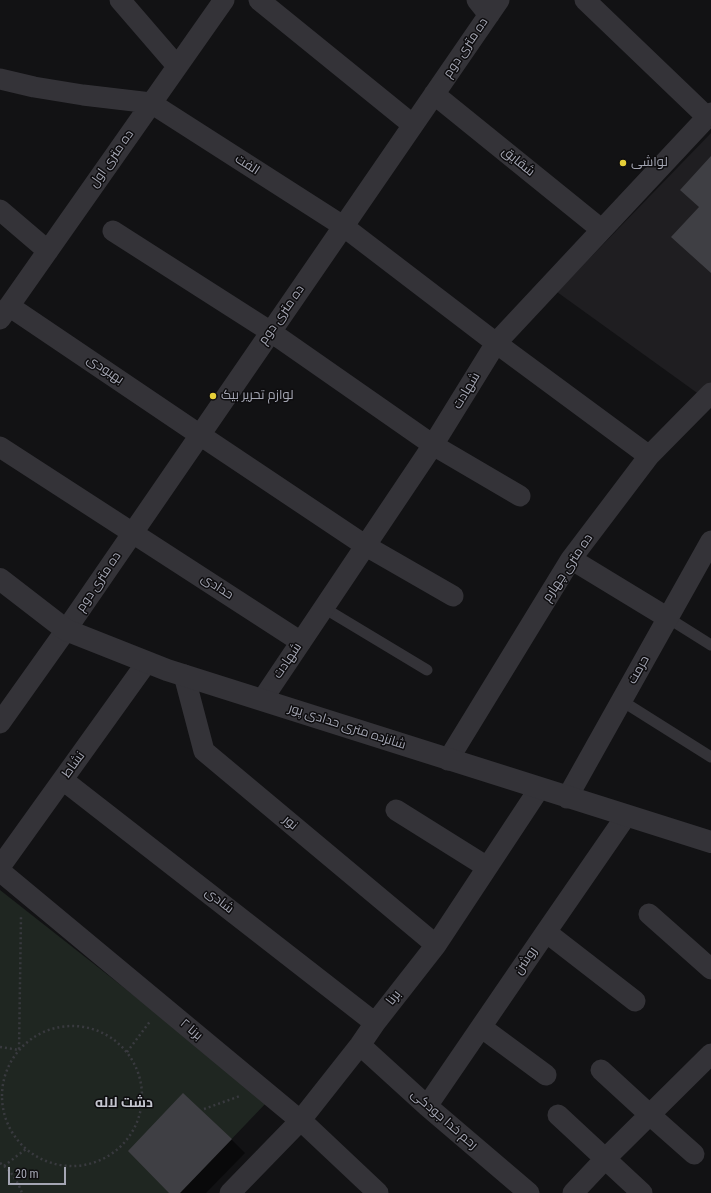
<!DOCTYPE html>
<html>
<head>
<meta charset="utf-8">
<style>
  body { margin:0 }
  #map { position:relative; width:711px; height:1193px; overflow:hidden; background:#121214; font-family:"Roboto Condensed",sans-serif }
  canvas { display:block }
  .scale { position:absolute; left:8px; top:1167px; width:58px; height:18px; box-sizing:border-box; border:2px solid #a4a6b3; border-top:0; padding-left:5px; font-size:12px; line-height:14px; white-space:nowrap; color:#a4a6b3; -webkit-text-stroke:3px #0e0d0f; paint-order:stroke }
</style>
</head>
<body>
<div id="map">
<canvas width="711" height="1193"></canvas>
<div class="scale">20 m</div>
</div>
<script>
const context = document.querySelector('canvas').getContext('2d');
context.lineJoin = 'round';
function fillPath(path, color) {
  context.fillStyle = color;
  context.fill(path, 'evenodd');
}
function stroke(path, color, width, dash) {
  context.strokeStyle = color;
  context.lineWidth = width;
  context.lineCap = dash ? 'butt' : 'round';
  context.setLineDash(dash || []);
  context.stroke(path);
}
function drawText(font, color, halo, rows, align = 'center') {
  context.font = font + ' "Roboto Condensed",Cairo,sans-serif';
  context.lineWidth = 3;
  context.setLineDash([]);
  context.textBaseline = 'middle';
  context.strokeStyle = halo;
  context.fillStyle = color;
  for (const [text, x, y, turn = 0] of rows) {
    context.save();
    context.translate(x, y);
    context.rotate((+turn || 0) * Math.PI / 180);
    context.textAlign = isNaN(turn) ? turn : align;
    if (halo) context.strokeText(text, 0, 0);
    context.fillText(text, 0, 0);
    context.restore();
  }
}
fillPath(new Path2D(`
  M711,133v250l-11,12 -143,-103z`), '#1f1e21');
fillPath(new Path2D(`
  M0,890l268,211 -88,92h-180z`), '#1f2621');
fillPath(new Path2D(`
  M231,1139l14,14 -39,40h-35z`), '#0007');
fillPath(new Path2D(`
  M711,156v117l-40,-36 28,-30 -19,-17z
  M183,1093l49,46 -52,54h-11l-41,-42z`), '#3f3f44');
stroke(new Path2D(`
  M2 1096a70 70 0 1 1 140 0a70 70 0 1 1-140 0Z
  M0,1047l19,3 2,-134
  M127,1052l24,-32
  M204,1109l36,-13
  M0,1163c11,7 18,19 22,30
  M4,1166l22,-17`), '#393a3f', 2.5, [2, 3]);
stroke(new Path2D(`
  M324,608l103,62
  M668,618l43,27
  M622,701l89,56`), '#343338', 11);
stroke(new Path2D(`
  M120,0l57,66
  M259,0l154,125
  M477,0l12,15
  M585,0l122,117
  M0,79l34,8 49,8 68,8 192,123 153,117 153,113
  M434,94l168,136
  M0,210l48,41
  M113,231l158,101 162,113 87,51
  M9,306l191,129 166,111 87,50
  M0,319l224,-319
  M0,447l301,195
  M571,559l97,59
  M184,675l20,76 232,194
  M262,700l171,-255 63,-102 215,-230
  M0,723l66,-93 433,-630
  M448,760l123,-201 78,-103 62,-63
  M63,780l312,243
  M567,798l144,-257
  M396,810l91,57
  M0,867l147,-205
  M0,871l308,256 70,66
  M649,914l62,55
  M546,932l89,69
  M481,1027l65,48
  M360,1045l67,61 102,87
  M601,1070l49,45 44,39
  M427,1106l119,-174 80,-116
  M558,1115l84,78
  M230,1193l70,-72 60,-76 15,-22 61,-78 103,-156
  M573,1193l32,-34 106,-105`), '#343338', 21);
stroke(new Path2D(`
  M0,579l66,51 101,40 544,172`), '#343338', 22);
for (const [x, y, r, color] of [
  [623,163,4,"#e6cf38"],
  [213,396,4,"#e6cf38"]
]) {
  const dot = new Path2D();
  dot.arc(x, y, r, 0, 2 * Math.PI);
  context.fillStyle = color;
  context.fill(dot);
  stroke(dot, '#0e0d0f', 1.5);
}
drawText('13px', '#a4a6b3', '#0e0d0f', [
  ["ده متری دوم",466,48,-56],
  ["ده متری اول",112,159,-55],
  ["شقایق",518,162,39],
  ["الفت",247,165,33],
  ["ده متری دوم",282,315,-55],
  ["بهبودی",105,370,34],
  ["شهادت",467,391,-59],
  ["ده متری چهارم",568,568,-56],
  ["ده متری دوم",99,582,-56],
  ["حدادی",217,587,33],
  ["شهادت",288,661,-56],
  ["حرمت",639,670,-61],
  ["شانزده متری حدادی پور",347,727,18],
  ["نشاط",74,765,-54],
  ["نور",290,823,40],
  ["شادی",219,901,38],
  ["روشن",526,961,-56],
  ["برنا",394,998,-52],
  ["برنا ۲",191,1030,40],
  ["رحم خدا جودکی",444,1120,41]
]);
drawText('13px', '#a4a6b3', '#0e0d0f', [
  ["لواشی",631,163],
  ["لوازم تحریر بیک",221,396]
], 'left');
drawText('bold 14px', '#c5c6d0', '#0e0d0f', [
  ["دشت لاله",124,1103]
]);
</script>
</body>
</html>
